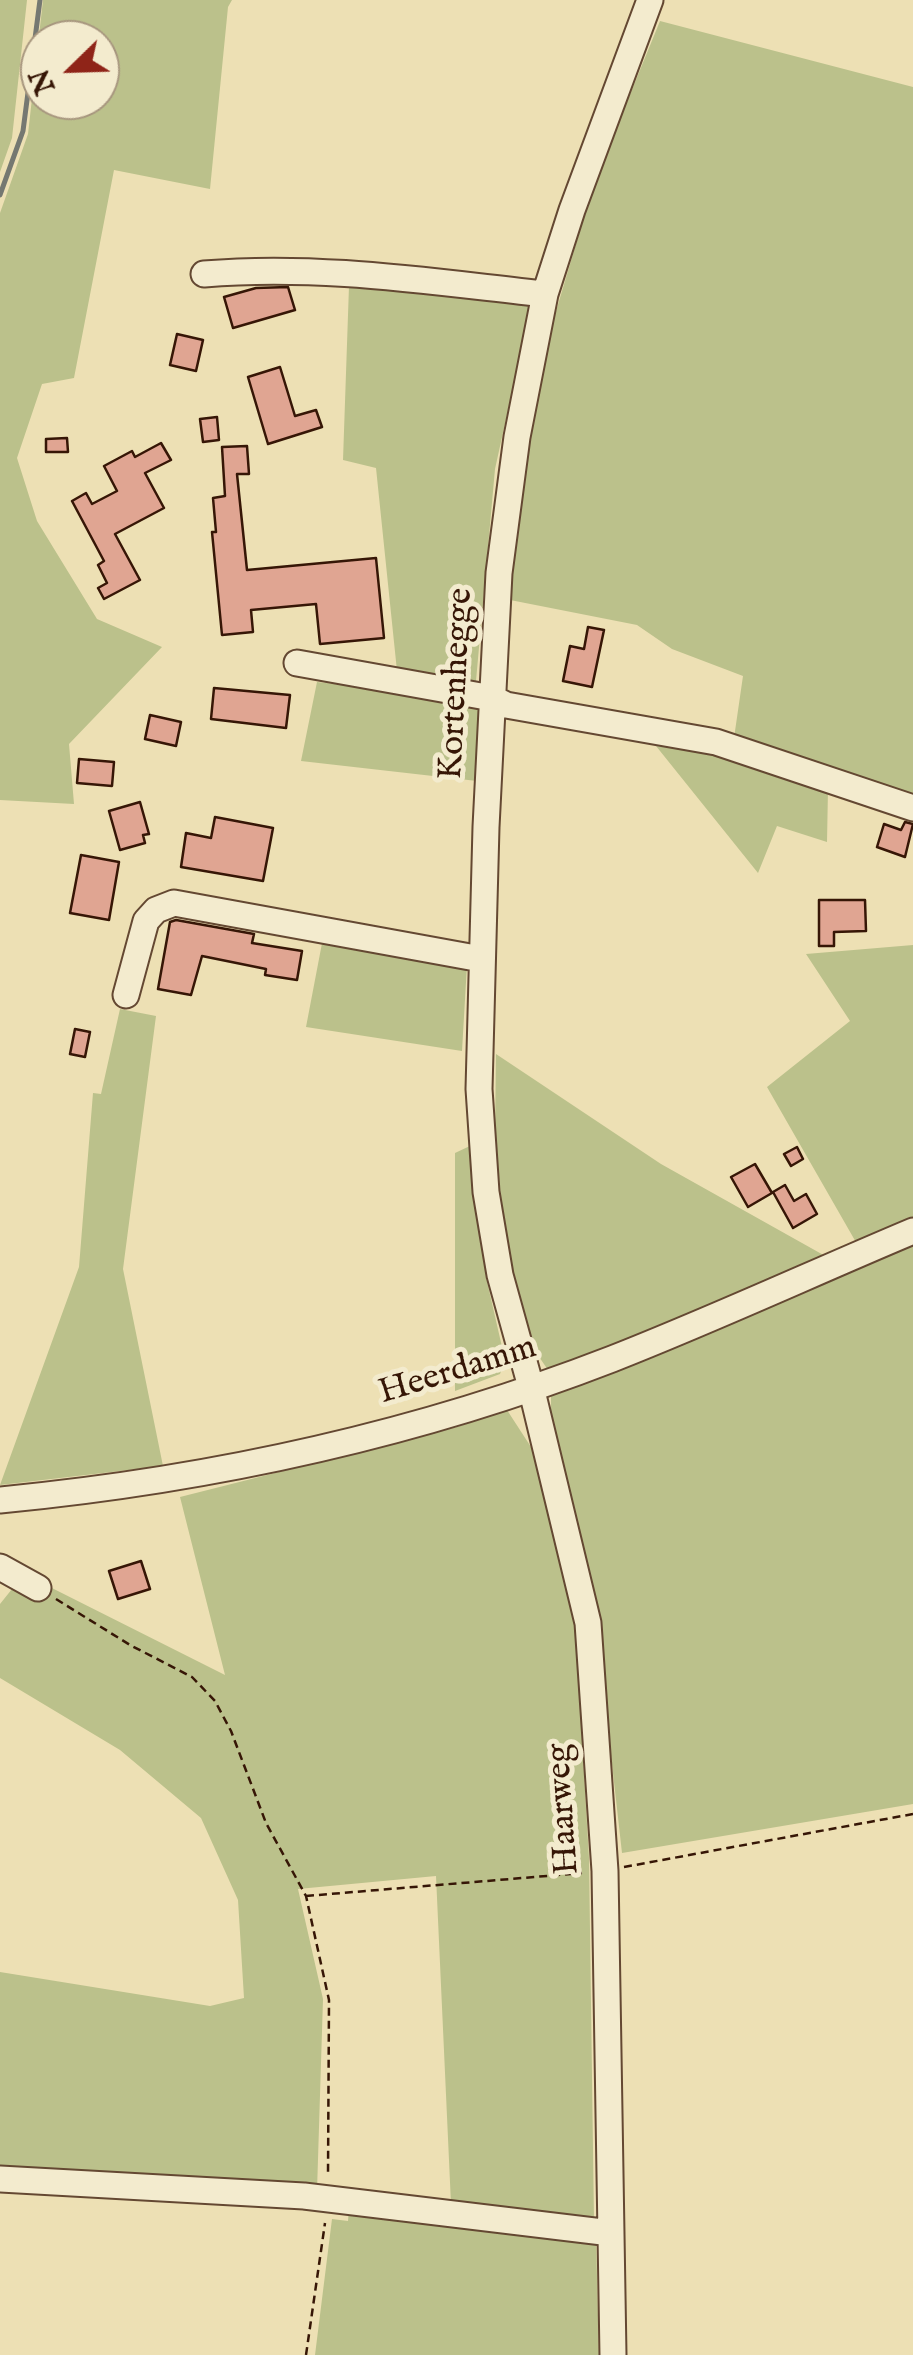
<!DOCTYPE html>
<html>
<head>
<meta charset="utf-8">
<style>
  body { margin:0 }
  #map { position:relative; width:913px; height:2355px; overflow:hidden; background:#ede0b4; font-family:"IM FELL English",serif }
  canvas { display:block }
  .north { position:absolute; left:20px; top:20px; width:100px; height:100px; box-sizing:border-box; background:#f3ebce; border:2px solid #a7967e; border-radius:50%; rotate:247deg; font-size:28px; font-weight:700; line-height:40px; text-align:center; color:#361606 }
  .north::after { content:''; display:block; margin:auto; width:35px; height:45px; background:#8f2418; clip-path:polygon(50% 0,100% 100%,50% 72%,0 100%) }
</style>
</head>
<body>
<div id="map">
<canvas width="913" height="2355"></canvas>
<div class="north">N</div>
</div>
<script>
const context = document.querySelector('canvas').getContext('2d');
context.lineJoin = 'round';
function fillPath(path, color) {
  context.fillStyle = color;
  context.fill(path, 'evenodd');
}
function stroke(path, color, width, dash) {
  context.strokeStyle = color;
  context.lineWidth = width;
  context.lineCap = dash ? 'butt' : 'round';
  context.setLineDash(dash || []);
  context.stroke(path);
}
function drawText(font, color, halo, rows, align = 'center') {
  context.font = font + ' "IM FELL English",serif';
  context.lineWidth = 10;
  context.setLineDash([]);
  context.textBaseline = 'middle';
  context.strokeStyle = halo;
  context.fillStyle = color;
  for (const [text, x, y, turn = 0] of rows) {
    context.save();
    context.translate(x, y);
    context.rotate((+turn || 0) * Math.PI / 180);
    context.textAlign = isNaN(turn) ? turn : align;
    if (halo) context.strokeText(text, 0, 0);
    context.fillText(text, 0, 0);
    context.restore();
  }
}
fillPath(new Path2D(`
  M0,0h27l-15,138 -12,34z
  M43,0h189l-4,7 -18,182 -96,-19 -40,208 -32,6 -25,74 20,63 60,98 65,28 -93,97 5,60 -74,-4v-587l28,-79zM100,40v60h-60v-60z
  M660,21l253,66v710l-179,-59 9,-62 -71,-27 -35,-24 -132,-26 38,-244 52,-175z
  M349,286l183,15 -37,168 -19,212 -79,-10 -21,-203 -33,-8z
  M317,682l150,17 15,14 -5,68 -176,-20z
  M656,746l58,6 114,37 -1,53 -50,-16 -19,47z
  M323,938l144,27 -5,86 -156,-24z
  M913,945v274l-56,25 -90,-157 83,-66 -44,-67z
  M120,1009l36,7 -33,253 40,197 -163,19 79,-218 14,-174 8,1z
  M496,1054l165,110 166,93 -222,93 -57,20 -19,-28 -26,-119 -8,-90z
  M472,1145l14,132 19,83 -5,14 -45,17v-238z
  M913,1243v561l-291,49 -26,-231 -45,-196v-30z
  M507,1410l24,37 44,174 14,237 5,363 -143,-17 -15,-328 -138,13 25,110 -6,192 -317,-22v-197l210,34 34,-8 -6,-98 -37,-82 -81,-68 -120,-72v-74l24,-30 201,101 -45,-178 277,-70z
  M349,2208l247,29 3,118h-284l17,-136 16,2z`), '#bbc18b');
stroke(new Path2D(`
  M0,195l23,-64 17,-131`), '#757871', 5);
const building = new Path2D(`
  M288,287l7,23 -62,18 -9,-31 32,-9z
  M177,334l26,6 -7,31 -26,-6z
  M280,367l15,49 21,-6 6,17 -54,17 -20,-67z
  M217,417l2,23 -16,2 -3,-23z
  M67,438l1,14h-22v-13z
  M161,443l10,17 -26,13 19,35 -49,26 25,46 -36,19 -6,-11 9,-5 -9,-18 6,-4 -32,-60 14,-8 6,11 25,-13 -13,-25 28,-15 3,6z
  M247,446l2,28h-12l10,96 129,-12 8,80 -64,6 -4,-40 -65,6 2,22 -31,3 -10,-103h4l-3,-34 12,-2 -3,-49z
  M588,627l16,3 -12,57 -29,-6 7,-35 14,3z
  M214,688l76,7 -4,33 -75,-9z
  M150,715l31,7 -5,24 -31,-7z
  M79,759l35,3 -2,24 -35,-3z
  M140,802l9,32 -6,1 2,8 -25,7 -11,-39z
  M215,817l58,11 -10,53 -82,-14 5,-34 25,5z
  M905,822l8,2 -8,33 -28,-10 7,-23 17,6z
  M81,855l38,7 -10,58 -39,-7z
  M819,900h46l1,31 -32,1v14h-15z
  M176,920l78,14 -2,9 50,8 -5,29 -32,-5 1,-6 -64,-13 -11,39 -33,-6 12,-67z
  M75,1029l15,3 -5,25 -15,-3z
  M797,1147l6,12 -12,7 -7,-12z
  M755,1164l17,29 -24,14 -17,-30z
  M785,1185l9,16 12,-7 11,20 -24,14 -20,-36z
  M141,1561l9,28 -32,10 -9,-28z`);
fillPath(building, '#e0a592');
stroke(building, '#361606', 2.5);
const minor = new Path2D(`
  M204,274c114,-10 228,8 341,20
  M297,663l195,35 14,7 210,37 197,66
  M126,995l20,-74 10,-11 18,-7 307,56
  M0,1500c209,-20 416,-65 612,-141 102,-40 201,-86 301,-128
  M0,1567l38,21
  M0,2179l304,17 307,37
  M613,2355l-8,-484 -17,-248 -57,-236 -31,-112 -14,-83 -7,-103 7,-262 13,-254 18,-136 28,-143 27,-84 78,-210`);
stroke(minor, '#644832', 29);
stroke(new Path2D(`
  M56,1599l74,46 62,32 23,24 16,30 35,92 40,73 23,104 -1,175
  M624,1867l289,-53
  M306,1896l276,-23
  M306,2355l19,-132`), '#361606', 2.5, [8, 5]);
stroke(minor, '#f3ebce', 25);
drawText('35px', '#361606', '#f3ebce', [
  ["Kortenhegge",458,684,-87],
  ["Heerdamm",458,1372,-17],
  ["Haarweg",565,1809,-94]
]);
</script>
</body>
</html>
